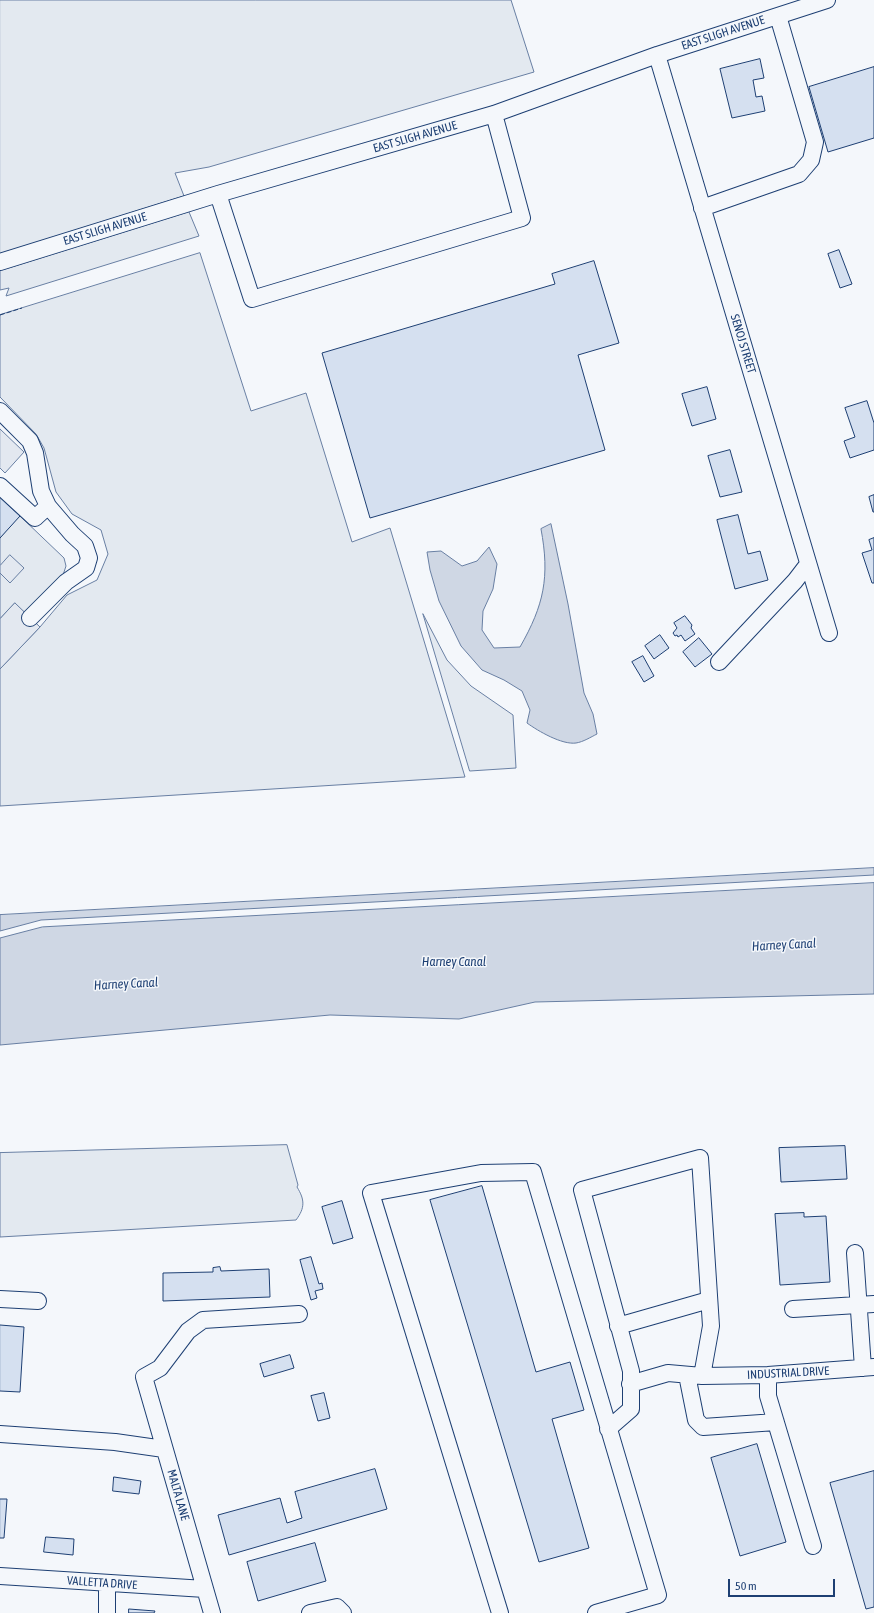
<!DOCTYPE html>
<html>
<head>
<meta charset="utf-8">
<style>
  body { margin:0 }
  #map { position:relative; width:874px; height:1613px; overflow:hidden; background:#f4f7fb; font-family:"Asap Condensed",sans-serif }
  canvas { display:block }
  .scale { position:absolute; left:728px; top:1579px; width:107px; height:18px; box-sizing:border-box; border:2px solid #1d3f73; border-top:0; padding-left:5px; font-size:12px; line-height:14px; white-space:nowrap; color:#1d3f73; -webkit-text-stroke:3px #f4f7fb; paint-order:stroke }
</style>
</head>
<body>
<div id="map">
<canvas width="874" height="1613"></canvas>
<div class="scale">50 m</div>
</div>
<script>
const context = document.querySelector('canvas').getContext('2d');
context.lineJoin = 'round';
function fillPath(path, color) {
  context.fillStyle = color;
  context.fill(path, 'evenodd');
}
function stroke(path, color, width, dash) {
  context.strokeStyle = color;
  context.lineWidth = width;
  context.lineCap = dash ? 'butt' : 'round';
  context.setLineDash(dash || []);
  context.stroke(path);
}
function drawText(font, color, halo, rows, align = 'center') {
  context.font = font + ' "Asap Condensed",sans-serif';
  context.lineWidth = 3;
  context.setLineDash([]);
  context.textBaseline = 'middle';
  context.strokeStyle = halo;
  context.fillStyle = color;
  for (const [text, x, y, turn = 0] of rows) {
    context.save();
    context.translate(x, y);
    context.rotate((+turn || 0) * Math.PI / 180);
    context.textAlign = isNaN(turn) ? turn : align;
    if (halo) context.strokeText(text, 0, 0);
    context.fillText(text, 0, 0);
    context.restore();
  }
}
const green = new Path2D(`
  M0,0h511l23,72 -325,95 -34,6 9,23 -184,58z
  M189,212l10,24 -193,60 3,-8 -9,2v-19z
  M200,253l51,158 55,-18 46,149 38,-14 75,249 -465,29v-137l40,-42 27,-32 30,-15 11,-26 -7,-24 -29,-16 -16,-22 -12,-44 -8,-14 -36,-37v-82z
  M20,516l44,42 2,8 -3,9 -38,38 -10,-10 -15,16v-81z
  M423,614l24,46 24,26 42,29 3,53 -46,3z
  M287,1145l11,40 -1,2c8,13 8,21 -1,33l-296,17v-84z`);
fillPath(green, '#e3e9f0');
stroke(green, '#687fa3', 1);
const parking = new Path2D(`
  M0,429l24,23 -19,21 -5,-5z
  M10,555l14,13 -14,15 -10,-10v-7z
  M15,603l25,24 -40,42v-50z`);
fillPath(parking, '#e3e8f0');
stroke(parking, '#687fa3', 1);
const water = new Path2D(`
  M551,524l17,80 16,89 9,21 4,20c-6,3 -14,8 -21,9 -14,2 -38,-12 -49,-20l3,-13 -8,-19 -18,-11 -22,-10 -21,-24 -22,-45 -9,-31 -3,-18 14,-1 21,15 15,-5 12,-14 8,17 -4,25 -10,22 -1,19 12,18 26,-1c24,-42 30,-70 21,-118z
  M874,868v7l-833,45 -41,11v-16z
  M874,883v111l-339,8 -76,17 -129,-4 -330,30v-107l42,-11z`);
fillPath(water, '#cfd7e4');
stroke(water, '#687fa3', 1);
const building = new Path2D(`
  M760,59l4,19 -11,2 3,17 6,-1 3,15 -33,7 -12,-49z
  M874,67v71l-46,14 -19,-65z
  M839,250l13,34 -12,4 -12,-34z
  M594,261l25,82 -41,12 27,95 -235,68 -48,-165 233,-69 -3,-10z
  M707,387l9,32 -24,7 -10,-32z
  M867,401l7,22v27l-24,8 -6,-17 11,-4 -10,-29z
  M730,450l12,42 -22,5 -12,-41z
  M874,495v17h-1l-4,-15z
  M0,497l20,19 -20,22z
  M738,515l10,39 12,-3 8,29 -33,9 -18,-69z
  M874,538v45h-2l-10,-30 10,-3 -3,-10z
  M685,616l7,9 -1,3 4,6 -10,7 -4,-6 -3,2 -1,-2 -2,1 -2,-3 4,-5 -3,-5z
  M660,635l9,13 -15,11 -9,-13z
  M699,638l13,16 -17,13 -12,-15z
  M643,656l11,20 -10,6 -12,-20z
  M845,1146l2,33 -66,3 -2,-34z
  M482,1186l54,186 34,-10 14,48 -32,9 37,129 -50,14 -109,-362z
  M342,1201l11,37 -20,6 -11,-37z
  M804,1213v4l22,-1 4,66 -50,3 -5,-71z
  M311,1257l8,27 3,-1 1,6 -8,2 2,7 -6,2 -11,-40z
  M220,1267l1,4 48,-2 1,28 -107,4v-28l50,-1v-4z
  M0,1325l24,2 -4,65 -20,-1z
  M290,1355l4,13 -30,9 -4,-13z
  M324,1393l6,25 -12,3 -7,-25z
  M757,1444l29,98 -46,14 -29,-98z
  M375,1469l12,40 -158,46 -11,-40 62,-17 7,25 15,-5 -7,-26z
  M874,1471v136l-8,2 -36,-126z
  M114,1477l27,4 -2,13 -26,-3z
  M0,1499h7l-3,39h-4z
  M46,1537l28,2 -1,16 -29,-3z
  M315,1543l11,38 -68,20 -11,-39z
  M129,1609l26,2 -1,2h-25z`);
fillPath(building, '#d5e0f0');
stroke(building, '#1d3f73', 1);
const minor = new Path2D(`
  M657,55l172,578
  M218,194l34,105 270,-81 -28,-104
  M702,208l97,-34 12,-14 4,-18 -37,-126
  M0,262l218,-68 276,-80 163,-59 170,-55
  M0,411l30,30 5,12 6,38 7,15 24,28 13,12 4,12 -3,10 -20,14 -36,36
  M0,486l35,32 13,-12
  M719,662l76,-81 13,-17
  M855,1253l8,115
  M0,1299l38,2
  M793,1309l81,-5
  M618,1326l91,-26
  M687,1375l9,45 7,7 73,-5
  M768,1375v21l45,150
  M630,1384l38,-11 34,3 66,-1 106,-8
  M608,1429l23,-20v-38l-49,-181 118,-32 11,168 -9,50
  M0,1434l115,8 49,7
  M0,1576l205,13
  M107,1583v30
  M212,1613l-68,-236 16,-9 28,-37 15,-11 96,-6
  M310,1613l27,-6 6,6
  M500,1613l-129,-420 110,-20 52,-1 125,423 -62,18`);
stroke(minor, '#1d3f73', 18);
stroke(minor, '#f4f7fb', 16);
stroke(new Path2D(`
  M0,315l22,-7`), '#1d3f73', 1, [5, 2]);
drawText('12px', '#1d3f73', '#f4f7fb', [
  ["EAST SLIGH AVENUE",723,33,-18],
  ["EAST SLIGH AVENUE",415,137,-16],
  ["EAST SLIGH AVENUE",105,229,-17],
  ["SENOJ STREET",743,344,73],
  ["INDUSTRIAL DRIVE",788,1373,-3],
  ["MALTA LANE",178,1495,74],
  ["VALLETTA DRIVE",102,1583,4]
]);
drawText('italic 13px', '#1d3f73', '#f4f7fb', [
  ["Harney Canal",784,945,-3],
  ["Harney Canal",454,962],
  ["Harney Canal",126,984,-3]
]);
</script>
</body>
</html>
